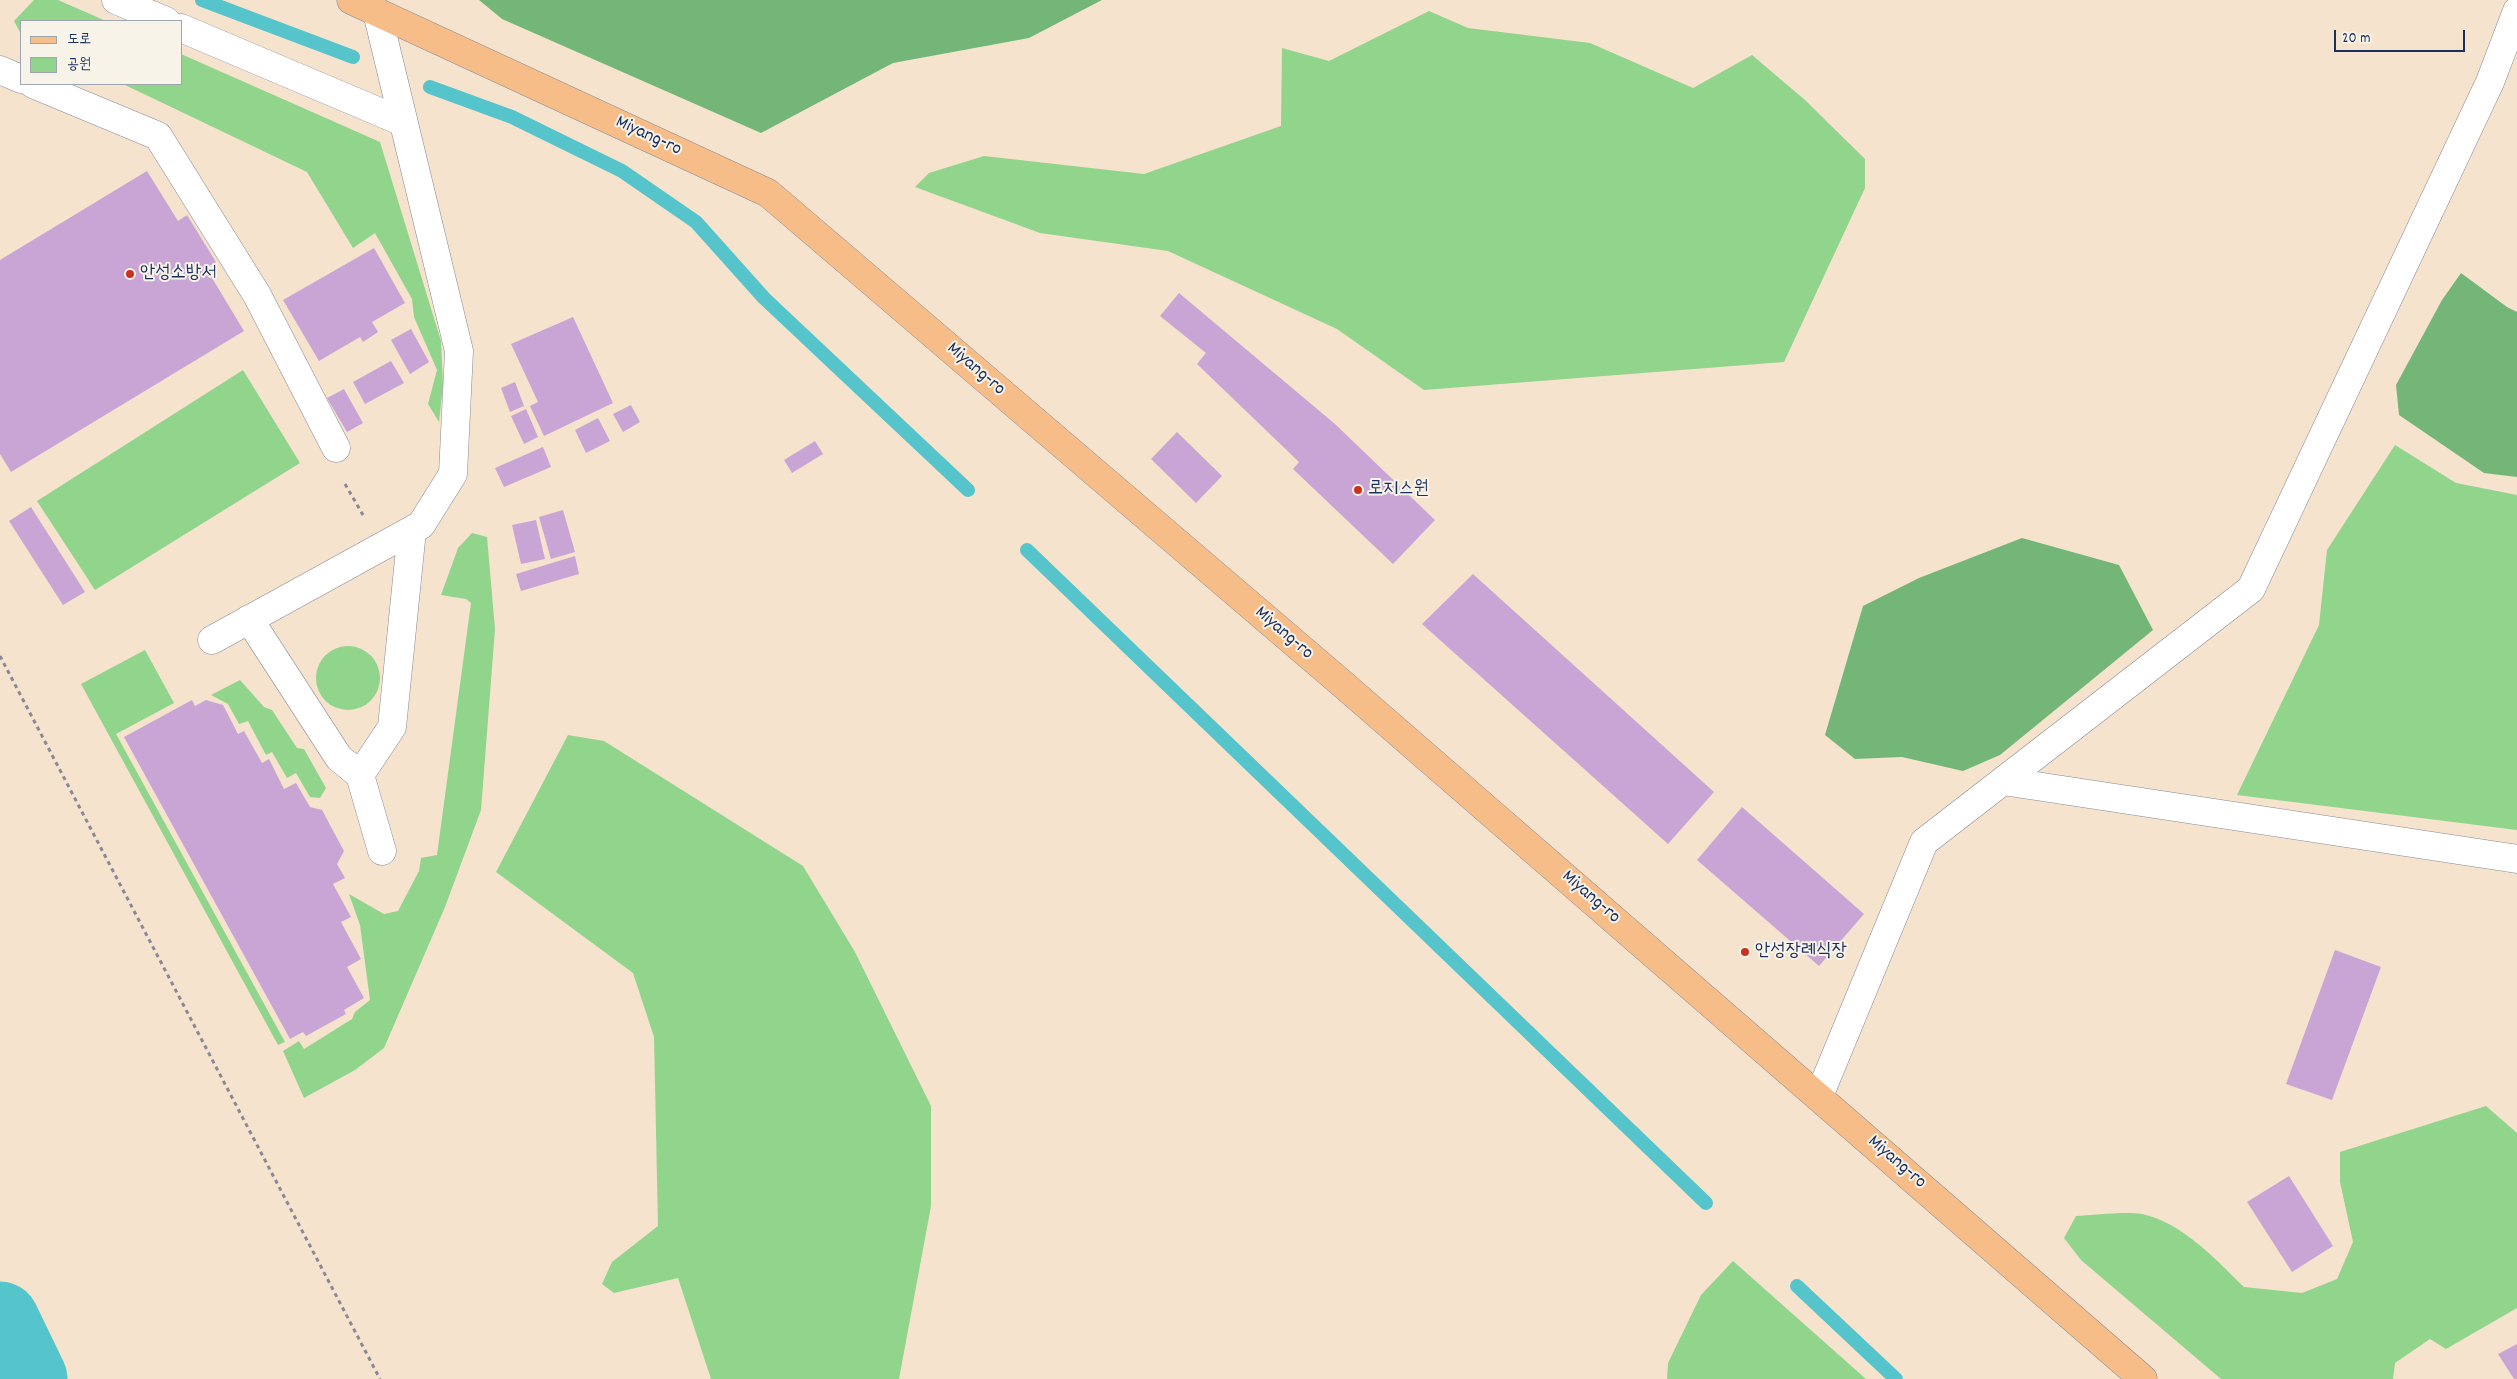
<!DOCTYPE html>
<html>
<head>
<meta charset="utf-8">
<style>
  body { margin:0 }
  #map { position:relative; width:2517px; height:1379px; overflow:hidden; background:#f5e3cd; font-family:Dekko,"Poor Story",sans-serif }
  canvas { display:block }
  .legend { position:absolute; left:20px; top:20px; width:162px; height:65px; box-sizing:border-box; background:#f7f3e8; border:1px solid #9fa5b1; margin:0; padding:6px 9px; list-style:none; font-size:15px; color:#1b2f5e }
  .legend li { display:flex; align-items:center; gap:10px; height:25px }
  .legend b { width:25px; border:1px solid #9fa5b1 }
  .scale { position:absolute; left:2334px; top:30px; width:131px; height:22px; box-sizing:border-box; border:2px solid #1b2f5e; border-top:0; padding-left:6px; font-size:15px; line-height:18px; white-space:nowrap; color:#1b2f5e; -webkit-text-stroke:4px #f7f3e8; paint-order:stroke }
</style>
</head>
<body>
<div id="map">
<canvas width="2517" height="1379"></canvas>
<ul class="legend">
<li><b style="height:6px;background:#f7bd88"></b>도로</li>
<li><b style="height:14px;background:#91d48c"></b>공원</li>
</ul>
<div class="scale">20 m</div>
</div>
<script>
const context = document.querySelector('canvas').getContext('2d');
context.lineJoin = 'round';
function fillPath(path, color) {
  context.fillStyle = color;
  context.fill(path, 'evenodd');
}
function stroke(path, color, width, dash) {
  context.strokeStyle = color;
  context.lineWidth = width;
  context.lineCap = dash ? 'butt' : 'round';
  context.setLineDash(dash || []);
  context.stroke(path);
}
function drawText(font, color, halo, rows, align = 'center') {
  context.font = font + ' Dekko,"Poor Story",sans-serif';
  context.lineWidth = 4;
  context.setLineDash([]);
  context.textBaseline = 'middle';
  context.strokeStyle = halo;
  context.fillStyle = color;
  for (const [text, x, y, turn = 0] of rows) {
    context.save();
    context.translate(x, y);
    context.rotate((+turn || 0) * Math.PI / 180);
    context.textAlign = isNaN(turn) ? turn : align;
    if (halo) context.strokeText(text, 0, 0);
    context.fillText(text, 0, 0);
    context.restore();
  }
}
fillPath(new Path2D(`
  M34,0h24l48,21h-85v13l-7,-13z
  M1429,11l39,17 122,15 103,45 59,-33 53,45 60,59v29l-81,174 -360,28 -87,-61 -169,-78 -128,-18 -125,-46 14,-14 55,-17 160,18 137,-48 1,-78 47,13z
  M181,54l199,88 61,199 2,44 -4,37 -11,-18 9,-34 -23,-53 -2,-18 -37,-66 -22,15 -46,-76 -184,-88h58z
  M243,370l57,93 -205,127 -58,-89z
  M2395,445l61,38 61,12v335l-280,-35 82,-170 8,-75z
  M472,533l15,4 8,92 -14,181 -36,97 -61,141 -29,22 -51,28 -21,-47 16,-10 5,8 48,-30 3,-7 15,-12 -10,-75 -11,-31 35,20 14,-3 21,-40 2,-13 16,-3 34,-252 -5,-4 -25,-4 17,-47z
  M316 678a32 32 0 1 1 64 0a32 32 0 1 1-64 0Z
  M145,650l29,53 -58,31 169,308 -7,3 -197,-361z
  M240,680l24,27 8,3 25,38 7,1 22,39 -6,10 -10,-1 -14,-24 -9,5 -15,-26 -6,3 -18,-34 -9,3 -11,-20 -17,-9z
  M568,735l36,6 199,125 52,86 76,154v100l-32,173h-188l-33,-101 -64,15 -12,-9 10,-22 46,-36 -4,-189 -21,-64 -137,-101z
  M2486,1106l31,27v175l-71,41 -16,-10 -35,24 -2,16h-172l-140,-119 -17,-22 12,-22c18,-1 50,-5 66,-2 41,9 73,45 102,73l58,6 35,-14 16,-37 -13,-60v-30z
  M1733,1261l133,118h-199l1,-16 33,-68z`), '#91d48c');
fillPath(new Path2D(`
  M479,0h623l-73,38 -136,25 -132,70 -259,-114z
  M2461,273l46,34 10,5v165l-33,-4 -85,-58 -3,-30 46,-85z
  M2022,538l97,27 34,65 -153,125 -37,16 -61,-14 -47,2 -30,-24 38,-129 56,-28z`), '#74b678');
stroke(new Path2D(`
  M202,0l151,57
  M430,87l82,30 110,54 74,51 68,76 204,192
  M1027,550l679,653
  M1797,1286l99,93`), '#56c4cb', 14);
stroke(new Path2D(`
  M0,1321l28,58`), '#56c4cb', 79);
fillPath(new Path2D(`
  M147,171l31,50 9,-6 29,47 -10,6 38,63 -233,141 -11,-18v-194z
  M374,248l31,55 -33,19 6,10 -15,10 -3,-5 -41,24 -36,-61z
  M1179,293l156,131 100,96 -42,44 -100,-95 6,-7 -102,-98 9,-11 -46,-37z
  M573,317l40,86 -69,33 -14,-30 8,-4 -27,-58z
  M411,329l18,33 -19,12 -19,-34z
  M391,361l13,22 -39,21 -12,-22z
  M515,382l9,24 -14,6 -9,-24z
  M344,389l19,34 -16,9 -20,-34z
  M631,405l9,17 -17,10 -10,-18z
  M526,409l12,28 -14,7 -13,-28z
  M598,418l12,23 -24,12 -11,-23z
  M1177,432l45,44 -26,27 -45,-44z
  M815,441l8,13 -31,19 -8,-13z
  M543,447l8,20 -47,20 -9,-19z
  M31,507l54,85 -22,13 -54,-84z
  M563,510l12,42 -24,7 -12,-42z
  M536,520l9,39 -24,5 -9,-39z
  M575,556l4,18 -58,17 -5,-17z
  M1473,574l241,218 -46,52 -246,-220z
  M192,700l3,6 11,-6 17,5 15,29 6,-3 18,32 7,-4 15,30 12,-6 14,24 12,3 22,41 -7,13 8,14 -12,6 18,33 -10,5 20,37 -14,8 17,31 -20,12 2,4 -40,22 -3,-4 -13,7 -166,-302z
  M1742,807l122,107 -45,52 -122,-106z
  M2335,950l46,17 -49,133 -46,-16z
  M2289,1176l44,70 -41,26 -45,-70z
  M2517,1344v35h-3l-16,-25z`), '#c9a5d5');
const minor = new Path2D(`
  M116,0l50,21
  M181,28l222,94
  M0,70l21,9
  M33,84l125,52 99,159 79,153
  M249,619l90,139 21,17 22,76
  M212,640l209,-115 32,-51 6,-123 -82,-339
  M360,775l32,-48 20,-197
  M2003,781l514,78
  M1819,1096l105,-254 327,-253 239,-507 27,-71`);
const major = new Path2D(`
  M351,0l417,193 571,488 804,698`);
stroke(minor, '#888996', 29);
stroke(major, '#888996', 29);
stroke(new Path2D(`
  M345,484l18,31
  M0,656l380,723`), '#888996', 3, [4, 4]);
stroke(minor, '#fff', 28);
stroke(major, '#f7bd88', 28);
for (const [x, y, r, color] of [
  [130,274,5,"#c8321e"],
  [1358,490,5,"#c8321e"],
  [1745,952,5,"#c8321e"]
]) {
  const dot = new Path2D();
  dot.arc(x, y, r, 0, 2 * Math.PI);
  context.fillStyle = color;
  context.fill(dot);
  stroke(dot, '#f7f3e8', 2);
}
drawText('19px', '#1b2f5e', '#f7f3e8', [
  ["Miyang-ro",648,137,25],
  ["Miyang-ro",975,370,41],
  ["Miyang-ro",1283,634,41],
  ["Miyang-ro",1590,898,41],
  ["Miyang-ro",1896,1163,41]
]);
drawText('19px', '#1b2f5e', '#f7f3e8', [
  ["안성소방서",140,274],
  ["로지스원",1368,490],
  ["안성장례식장",1755,952]
], 'left');
</script>
</body>
</html>
